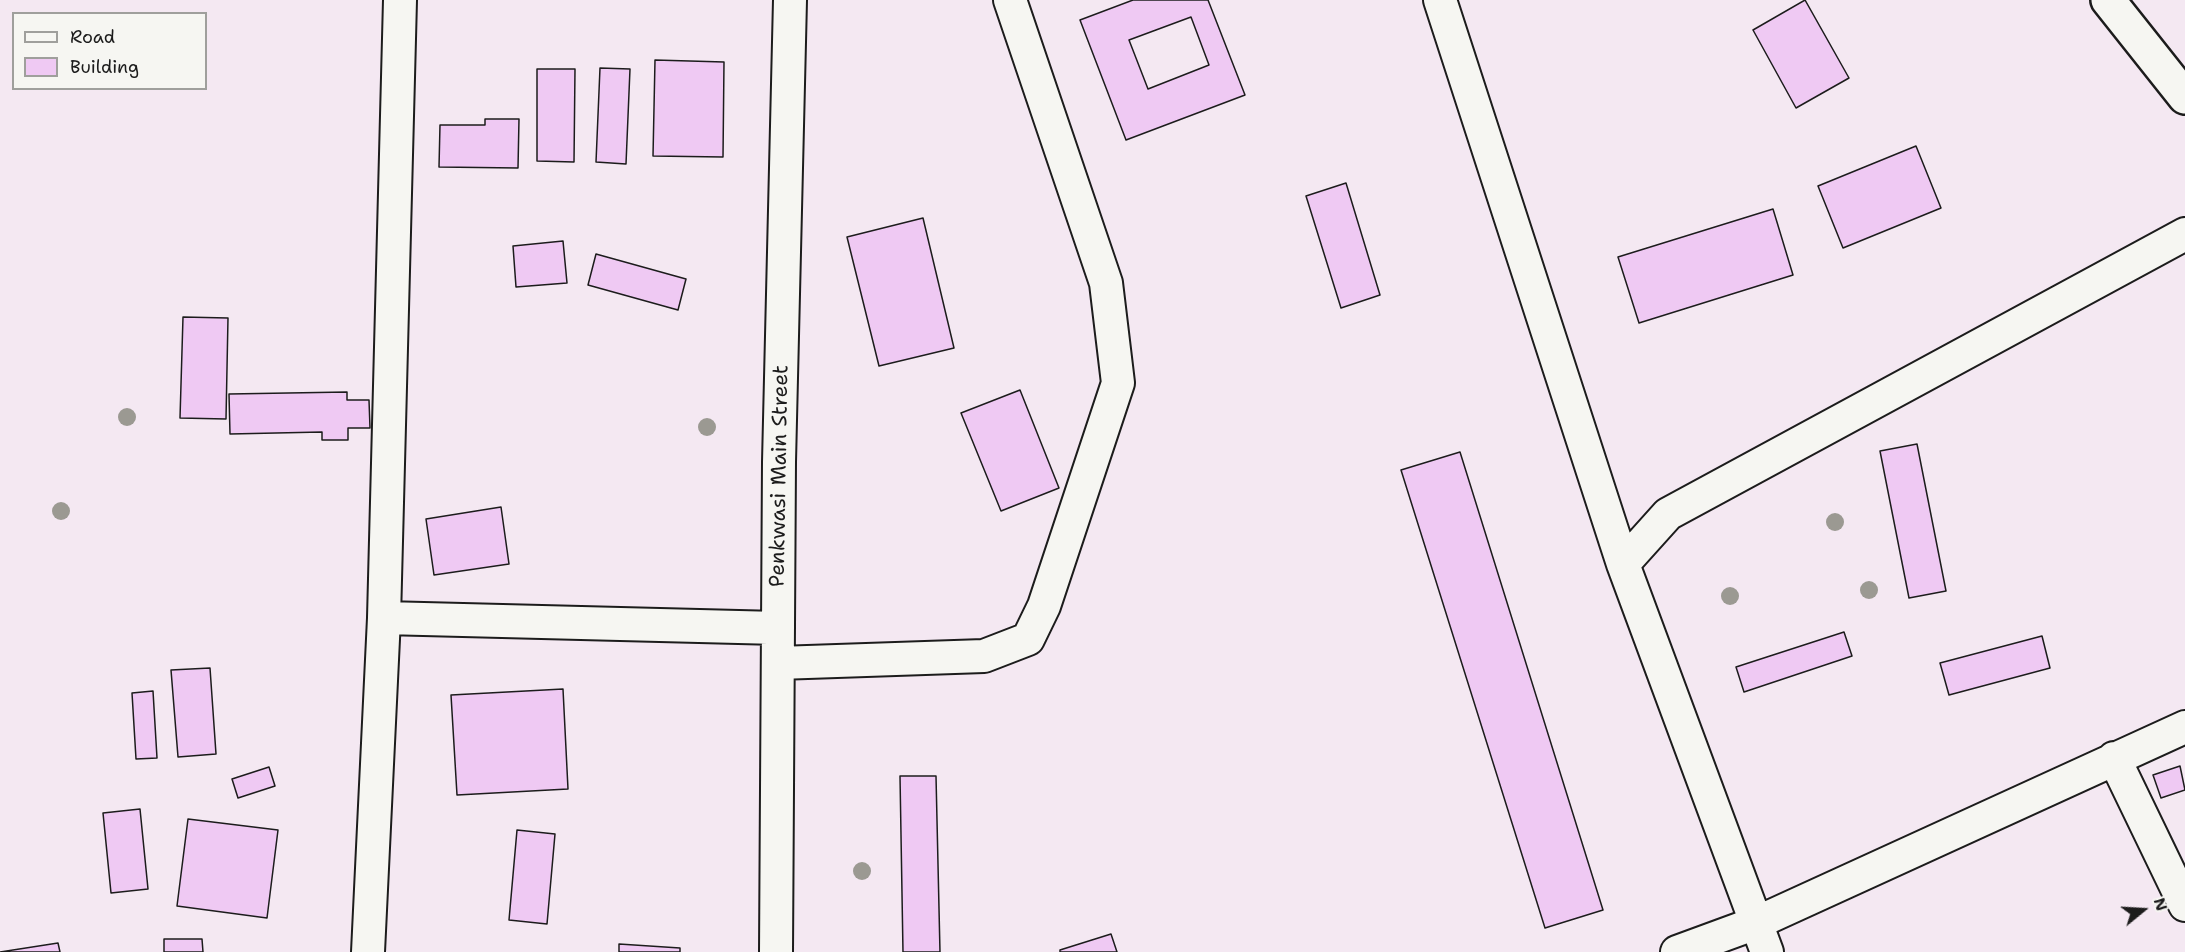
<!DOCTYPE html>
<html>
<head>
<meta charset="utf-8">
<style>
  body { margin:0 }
  #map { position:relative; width:2185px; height:952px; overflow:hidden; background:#f4e8f2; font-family:"Shantell Sans",sans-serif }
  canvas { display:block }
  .legend { position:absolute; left:12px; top:12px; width:195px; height:78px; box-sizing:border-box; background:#f6f6f2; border:2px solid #9f9f9c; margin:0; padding:8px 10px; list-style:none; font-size:18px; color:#1c1c1c }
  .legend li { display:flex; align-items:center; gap:12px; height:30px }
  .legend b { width:30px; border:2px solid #9f9f9c }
  .north { position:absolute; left:2113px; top:880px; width:60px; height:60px; -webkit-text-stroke:4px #f6f6f2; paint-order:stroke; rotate:72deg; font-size:16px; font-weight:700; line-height:24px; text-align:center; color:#1c1c1c }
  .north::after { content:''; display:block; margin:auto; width:21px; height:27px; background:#1c1c1c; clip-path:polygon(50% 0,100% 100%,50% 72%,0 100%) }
</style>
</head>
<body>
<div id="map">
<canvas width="2185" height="952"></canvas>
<ul class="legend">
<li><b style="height:8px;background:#f6f6f2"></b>Road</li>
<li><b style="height:16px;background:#efc9f3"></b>Building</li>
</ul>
<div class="north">N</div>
</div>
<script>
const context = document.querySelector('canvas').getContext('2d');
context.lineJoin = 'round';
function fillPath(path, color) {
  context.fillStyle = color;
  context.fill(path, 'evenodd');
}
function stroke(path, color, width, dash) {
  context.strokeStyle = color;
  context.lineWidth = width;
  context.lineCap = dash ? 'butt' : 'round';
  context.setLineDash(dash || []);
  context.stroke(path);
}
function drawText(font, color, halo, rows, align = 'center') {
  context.font = font + ' "Shantell Sans",sans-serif';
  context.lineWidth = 4.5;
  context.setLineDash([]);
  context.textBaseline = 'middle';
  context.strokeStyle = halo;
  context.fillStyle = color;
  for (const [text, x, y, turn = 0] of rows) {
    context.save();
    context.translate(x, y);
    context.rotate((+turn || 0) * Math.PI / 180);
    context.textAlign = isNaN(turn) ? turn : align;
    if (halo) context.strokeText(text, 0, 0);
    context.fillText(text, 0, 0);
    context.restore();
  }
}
const building = new Path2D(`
  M1133,0h75l37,95 -119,45 -46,-120zM1191,17l18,48 -61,24 -19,-49z
  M1805,0l44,78 -53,30 -43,-78z
  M655,60l69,2 -1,95 -70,-1z
  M600,68l30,1 -4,95 -30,-2z
  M537,69h38l-1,93 -37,-1z
  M485,119h34l-1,49 -79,-1 1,-42h45z
  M1916,146l25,62 -98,40 -25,-62z
  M1346,183l34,112 -39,13 -35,-112z
  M1773,209l20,66 -154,48 -21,-66z
  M923,218l31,130 -75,18 -32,-129z
  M563,241l4,42 -51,4 -3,-41z
  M596,254l90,25 -8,31 -90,-25z
  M183,317l45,1 -2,101 -46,-1z
  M1020,390l39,98 -58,23 -40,-98z
  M347,392v8h22l1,28h-22v12h-26v-8l-92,2 -1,-40z
  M1917,444l29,147 -37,7 -29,-147z
  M1460,452l143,458 -58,18 -144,-458z
  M501,507l8,57 -75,11 -8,-56z
  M1844,632l8,24 -108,36 -8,-25z
  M2042,636l8,32 -101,27 -9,-32z
  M210,668l6,86 -38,3 -7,-87z
  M563,689l5,100 -111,6 -6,-100z
  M153,691l4,67 -21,1 -4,-66z
  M2180,766l5,24 -24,8 -8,-23z
  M269,767l6,19 -37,12 -6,-19z
  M900,776h36l4,176h-37z
  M140,809l8,80 -37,4 -8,-80z
  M188,819l90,11 -11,88 -90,-12z
  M517,830l38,4 -8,90 -38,-4z
  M1111,934l6,18h-57v-2z
  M164,939h38l1,13h-39z
  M58,943l2,9h-60z
  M619,944l61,4v4h-61z`);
fillPath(building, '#efc9f3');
stroke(building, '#1c1c1c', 1.5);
const minor = new Path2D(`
  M400,0l-16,618 394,10
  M1440,0l183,564 144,388
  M1623,564l45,-50 517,-280
  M778,663l206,-7 44,-17 16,-33 74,-223 -12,-100 -96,-283
  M2114,758l71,147
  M368,952l16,-334
  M776,952l3,-490 11,-462
  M1677,952l79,-29 429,-196`);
const trunk = new Path2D(`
  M2108,0l77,97`);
stroke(minor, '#1c1c1c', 36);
stroke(trunk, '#1c1c1c', 38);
stroke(minor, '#f6f6f2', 32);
stroke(trunk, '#f6f6f2', 33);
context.fillStyle = '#9b9992';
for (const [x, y] of [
  [127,417],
  [707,427],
  [61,511],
  [1835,522],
  [1869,590],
  [1730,596],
  [862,871]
]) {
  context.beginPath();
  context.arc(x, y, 9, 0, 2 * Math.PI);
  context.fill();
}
drawText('21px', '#1c1c1c', '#f6f6f2', [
  ["Penkwasi Main Street",780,476,-89]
]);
</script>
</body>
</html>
